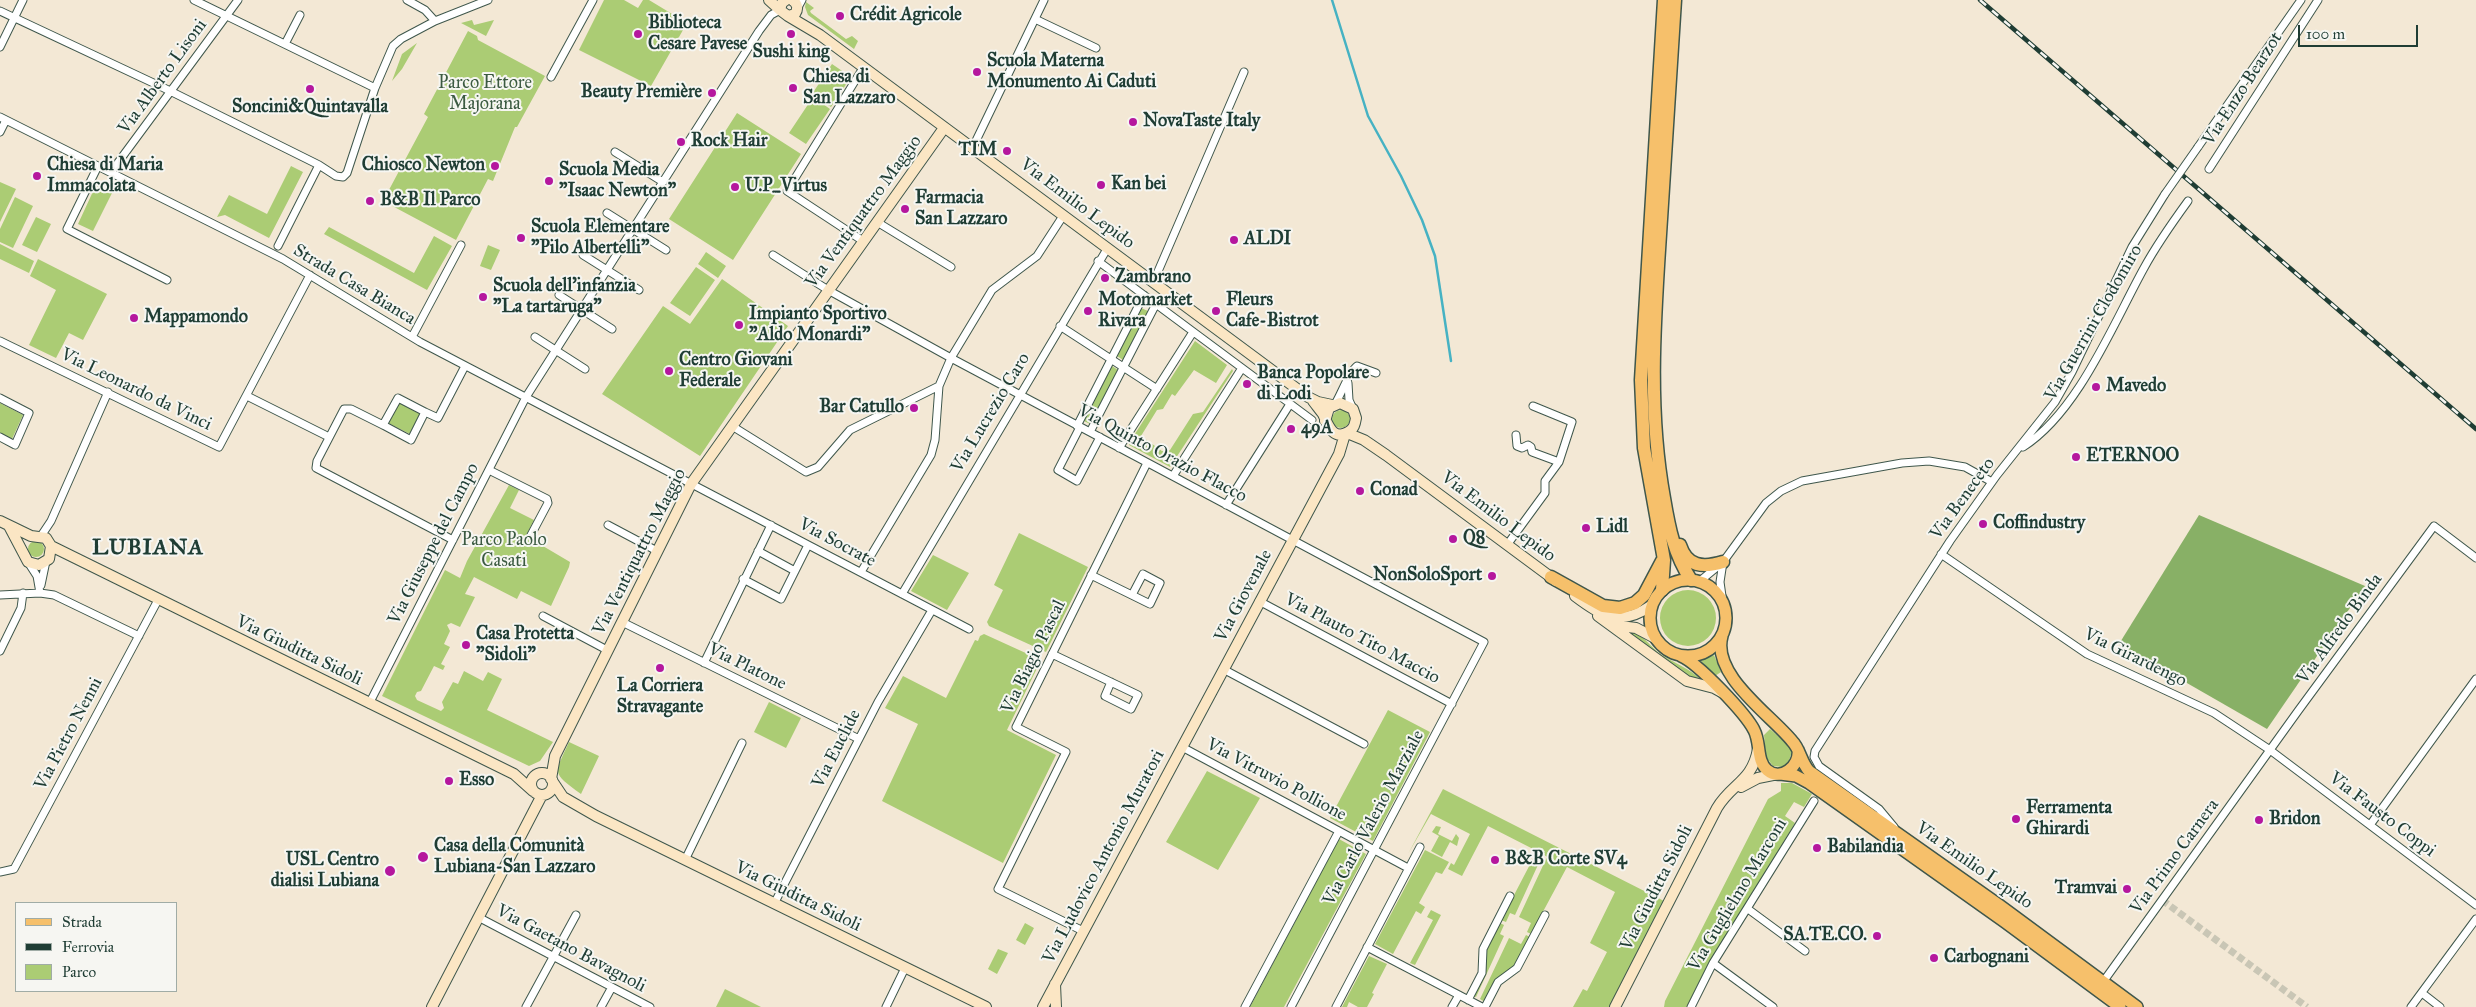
<!DOCTYPE html>
<html>
<head>
<meta charset="utf-8">
<style>
  body { margin:0 }
  #map { position:relative; width:2476px; height:1007px; overflow:hidden; background:#f3e8d5; font-family:"IM FELL Great Primer",serif }
  canvas { display:block }
  .legend { position:absolute; left:15px; top:902px; width:162px; height:90px; box-sizing:border-box; background:#f6f6f2; border:1px solid #a0aca6; margin:0; padding:6px 9px; list-style:none; font-size:15px; color:#1f3d34 }
  .legend li { display:flex; align-items:center; gap:10px; height:25px }
  .legend b { width:25px; border:1px solid #a0aca6 }
  .scale { position:absolute; left:2298px; top:25px; width:120px; height:22px; box-sizing:border-box; border:2px solid #1f3d34; border-top:0; padding-left:6px; font-size:15px; line-height:18px; white-space:nowrap; color:#1f3d34; -webkit-text-stroke:4px #f6f6f2; paint-order:stroke }
</style>
</head>
<body>
<div id="map">
<canvas width="2476" height="1007"></canvas>
<ul class="legend">
<li><b style="height:6px;background:#f6c06b"></b>Strada</li>
<li><b style="height:6px;background:#1f3d34"></b>Ferrovia</li>
<li><b style="height:14px;background:#abcc74"></b>Parco</li>
</ul>
<div class="scale">100 m</div>
</div>
<script>
const context = document.querySelector('canvas').getContext('2d');
context.lineJoin = 'round';
function fillPath(path, color) {
  context.fillStyle = color;
  context.fill(path, 'evenodd');
}
function stroke(path, color, width, dash) {
  context.strokeStyle = color;
  context.lineWidth = width;
  context.lineCap = dash ? 'butt' : 'round';
  context.setLineDash(dash || []);
  context.stroke(path);
}
function drawText(font, color, halo, rows, align = 'center') {
  context.font = font + ' "IM FELL Great Primer",serif';
  context.lineWidth = 4;
  context.setLineDash([]);
  context.textBaseline = 'middle';
  context.strokeStyle = halo;
  context.fillStyle = color;
  for (const [text, x, y, turn = 0] of rows) {
    context.save();
    context.translate(x, y);
    context.rotate((+turn || 0) * Math.PI / 180);
    context.textAlign = isNaN(turn) ? turn : align;
    if (halo) context.strokeText(text, 0, 0);
    context.fillText(text, 0, 0);
    context.restore();
  }
}
fillPath(new Path2D(`
  M604,0h20l14,8 5,-8h6l38,23 -36,63 -72,-36z
  M806,2l8,6 -4,3 1,2 35,26 6,-3 6,5 -4,8 -46,-34 -3,-8z
  M472,20l2,5 20,-5 -8,16 -25,-13z
  M468,31l9,5 1,4 67,36 -28,51h-2l-22,54 -5,-2 -32,61 -73,-39 45,-84 -4,-3z
  M417,43l-15,26 -10,12 10,-27z
  M832,64l19,13 -20,30 -19,-13z
  M813,97l17,12 -24,35 -17,-11z
  M737,113l64,41 -68,106 -64,-41z
  M291,166l12,6 -34,66 -44,-23 -8,2 12,-22 38,19z
  M0,182l16,7 -16,33z
  M96,185l16,8 -19,38 -15,-7z
  M15,197l18,9 -20,42 -13,-6v-13z
  M36,217l15,7 -14,28 -15,-7z
  M329,227l85,46 20,-37 18,10 -25,44 -103,-56z
  M0,244l34,17 -5,12 -29,-14z
  M488,245l12,5 -9,20 -11,-4z
  M706,252l20,14 -8,12 -20,-14z
  M38,259l69,35 -24,46 -14,-7 -13,25 -27,-13 27,-55 -26,-14z
  M696,267l19,13 -25,36 -20,-13z
  M722,279l66,47 -88,130 -98,-62 61,-88 27,18z
  M1141,308l7,3 -25,49 -6,-4z
  M1195,341l32,24 -11,18 -22,-13 -19,26 -3,-2 -9,15 -6,1 -16,26 21,15 8,-1 23,-36 10,-2 29,-43 1,2 -63,96 -41,-22v-2z
  M1112,366l6,4 -28,54 -6,-3z
  M0,403l23,12 -11,24 -12,-6z
  M399,403l21,11 -10,20 -22,-11z
  M1332 419a9 9 0 1 1 18 0a9 9 0 1 1-18 0Z
  M509,485l10,5 -9,18 24,12 -8,16 44,26 -1,5 -18,39 -30,-15 -4,8 -43,-22 -9,17 10,3 -15,30 -9,-4 -4,2 3,6 -6,13 6,3 -9,17 4,2 -2,4 -9,-4 -13,25 -4,1 -2,4 2,4 24,11 3,-3 -2,-6 11,-20 5,2 6,-13 19,10 5,-9 14,7 -15,31 66,32 -13,19 -11,5 -147,-70 63,-126 15,8 7,-17z
  M1019,533l69,34 -42,85 -57,-26 -2,-4 16,-32 -9,-5z
  M28 549a8 8 0 1 1 16 0a8 8 0 1 1-16 0Z
  M933,555l36,18 -22,37 -36,-19z
  M1660 618a28 28 0 1 1 56 0a28 28 0 1 1-56 0Z
  M1624,629c21,4 22,15 38,26 14,9 27,13 39,25l-7,1z
  M984,634l57,26 -34,70 49,25 -53,108 -121,-62 36,-77 -33,-16 18,-32 43,22 29,-58 3,1 2,-5z
  M1714,655l7,17 -6,4 -14,-15z
  M769,702l32,16 -15,30 -32,-16z
  M1388,710l42,22 -57,109 -43,-23z
  M1770,729l17,15 5,7 -3,10 -6,6 -10,-1 -7,-9 -2,-22z
  M569,742l30,14 -18,38c-30,-22 -27,-19 -12,-52z
  M1207,771l53,27 -42,72 -52,-28z
  M1781,783h11l20,11 -8,13 -10,-5 -9,14 10,7 -88,146 -20,38h-23l1,-6 103,-202 13,-8z
  M1443,789l221,112 -54,106h-37l10,-18 4,2 20,-39 -17,-9 25,-51 -48,-25 -36,67 -4,-2 4,-9 -12,-6 28,-60 -4,-3 -28,61 -5,-2 -4,9 -5,-2 36,-69 -49,-25 -26,50 -14,-7 3,-6 3,2 16,-31 -39,-20 -23,40z
  M1436,826l5,1 -3,7 14,7 4,-7 3,4 -2,8 -7,-4 -8,15 -11,-6 8,-15 -7,-4z
  M1339,839l27,15 -82,153h-34z
  M1425,850l24,12 -7,12 -6,-2 -17,31 6,4 -4,7 -5,-3 -23,43 -18,-10z
  M1431,910l10,5 -26,50 -5,-2 23,-43 -6,-3z
  M1025,923l9,5 -9,17 -9,-5z
  M1500,923l4,2 -4,9 4,2 -28,61 -3,-1 12,-45z
  M1526,935l4,2 -15,29 -30,36 -5,-3 29,-61 12,6z
  M998,949l10,4 -11,21 -9,-5z
  M1369,956l18,8 -15,29 2,1 -7,13h-9l-9,-5 -2,5h-5z
  M725,989l36,18h-45z`), '#abcc74');
fillPath(new Path2D(`
  M2199,515l166,71 -98,143 -148,-85z`), '#88b066');
stroke(new Path2D(`
  M1332,0l36,116 33,60 21,44 13,36 16,105`), '#46b2c3', 2.5);
stroke(new Path2D(`
  M2162,900l145,107`), '#c9c6b5', 7, [7, 3.5]);
const street = new Path2D(`
  M194,0l181,88
  M407,0l18,10 10,11
  M797,9l5,-9
  M0,11l164,77 155,77 17,11 7,1 4,-4 28,-85 18,-42 8,-7 34,-18 53,-21
  M1035,19l61,29
  M285,44l15,-29
  M0,47l23,-47
  M551,77l42,-77
  M0,117l283,142 137,83 549,287
  M0,132l6,-12
  M2198,147l103,-147
  M972,149l72,-149
  M615,152l48,30
  M98,166l-31,63 100,51
  M2209,169l109,-169
  M111,172l127,-172
  M607,213l59,37
  M877,222l74,45
  M863,241l-76,-50 76,-123
  M278,246l41,-81
  M583,255l56,35
  M773,255l55,35 123,68 533,284 -193,365
  M1098,261l214,159
  M1153,283l91,-211
  M559,295l53,34
  M1060,326l97,63
  M412,337l49,-92
  M535,337l50,32
  M0,341l219,106 91,-172
  M1348,383l1,17 4,9
  M247,396l82,41
  M0,398l29,15 -14,32 -15,-8
  M398,398l27,14 -14,28 -28,-15z
  M1335,404c7,-11 13,-31 22,-38l19,7
  M425,412l13,6 27,-52
  M383,425l-32,-16h-7l-27,52 -1,7 137,72
  M732,426l74,46 12,-5 32,-37 89,-44 12,-28 41,-68 45,-34 26,-40
  M1077,426l67,-131
  M1080,427l-22,43 19,11 23,-44
  M1090,432l66,-128
  M1516,435l1,11 5,2 6,-3 3,2 1,5 27,10
  M2023,447c55,-35 90,-123 121,-179 13,-24 28,-45 44,-67
  M1119,448l74,-116
  M489,470l58,29 1,4 -17,32
  M1173,476l69,-108
  M1226,505l64,-101
  M608,525l49,26
  M41,536l10,-15 57,-129
  M1507,545l38,-52v-12l14,-19 13,-40 -39,-16
  M758,551l37,20
  M1941,554l146,100 127,59 56,37 206,155
  M28,562l9,14 3,17
  M861,572l70,-117 4,-15 4,-54
  M1091,575l59,29 10,-21 -17,-9 -11,21
  M743,579l38,20 27,-54
  M1700,581l23,-19 43,-59 15,-12 21,-10 100,-18 27,-2 36,6 27,15
  M41,585l5,-24
  M902,594l205,-345
  M0,595l40,-2 14,2 85,41
  M1259,601l193,103
  M1723,603l-3,-21 3,-20
  M543,616l64,34
  M622,622l237,117
  M0,651l21,-43 2,-15
  M1052,654l86,41 -7,14 -26,-13 6,-14
  M704,663l67,-138
  M1223,669l141,75
  M369,704l157,-307 233,-366 12,-16 9,-5
  M1182,747l226,121
  M2370,825l106,-146
  M1894,827l-15,-18 -60,-43 -5,-9 1,-6 135,-210 47,-66 58,-73 17,-30 60,-125 33,-53
  M685,860l57,-117
  M0,872l14,-3 144,-269
  M774,904l104,-202 54,-92
  M1748,909l57,42
  M478,917l172,90
  M1083,931l-85,-42 68,-137 -50,-25 131,-264
  M1367,947l115,60
  M1713,963l60,44
  M2103,982l195,-271 136,-185 42,32
  M2422,993l18,14
  M1468,1000l14,-27 1,-24 27,-53
  M526,1007l50,-92
  M601,1007l11,-20
  M886,1007l19,-39
  M1245,1007l94,-176
  M1336,1007l84,-160
  M1452,1007l7,-12
  M1485,1007l13,-25 19,-14 28,-53
  M1691,1007l22,-44 101,-162
  M2411,1007l65,-88`);
const secondary = new Path2D(`
  M769,0l11,10
  M786,0l-4,3 -2,7 8,6 7,-2c4,-6 2,-11 -3,-14
  M788,16l32,19 488,362 10,5 14,3
  M1313,401c3,4 7,9 10,13 5,11 10,27 25,18 6,-3 7,-8 8,-14l-3,-9 -13,-6 -11,5 -4,13
  M1347,433l17,7 22,15 170,126
  M0,521l31,15 15,2 5,8 -2,13 -10,6 -11,-3 -19,-36
  M51,546l463,228 19,17
  M1575,596c28,21 46,31 77,9
  M1598,616l89,65 27,7 9,5
  M1612,625l24,3 19,10
  M531 784a11 11 0 1 1 22 0a11 11 0 1 1-22 0Z
  M551,779l4,-23 136,-272 253,-356
  M553,782l10,15 33,19 390,191
  M1741,787l17,-9 20,-4
  M1055,984l1,23
  M432,1007l110,-212
  M1043,1007l296,-553 6,-20
  M1615,1007l102,-199c15,-25 35,-26 41,-59`);
const primary = new Path2D(`
  M1650 618a38 38 0 1 1 76 0a38 38 0 1 1-76 0Z
  M1722,636c-11,39 49,79 70,105 8,8 9,21 17,30l190,134 138,102
  M1681,656c17,7 65,58 73,74 7,13 2,30 13,40 14,12 33,-4 31,-20
  M1780,774l16,2 13,7 196,139 115,85`);
const highway = new Path2D(`
  M1675,0c-4,73 -9,146 -14,219 -6,94 -14,186 3,279 5,30 10,56 27,82
  M1680,545c7,22 23,23 43,17
  M1551,577l52,29 17,2 15,-5 9,-8 18,-34
  M1662,590l2,-30 -20,-112 -3,-68 23,-380`);
stroke(street, '#3f574c', 9);
stroke(secondary, '#3f574c', 12);
stroke(primary, '#3f574c', 14);
stroke(highway, '#3f574c', 15);
stroke(street, '#fff', 7);
stroke(secondary, '#fbe6c4', 10);
stroke(primary, '#f6c06b', 11);
stroke(highway, '#f6c06b', 12);
const rail = new Path2D(`
  M1980,0l496,429`);
stroke(rail, '#1f3d34', 4.5);
stroke(rail, '#f6f6f2', 2.5, [8]);
const streetBridge = new Path2D(`
  M2165,194l33,-47`);
stroke(streetBridge, '#3f574c', 9, []);
stroke(streetBridge, '#fff', 7);
for (const [x, y, r, color] of [
  [840,16,5,"#b5179e"],
  [638,34,5,"#b5179e"],
  [791,34,5,"#b5179e"],
  [977,72,5,"#b5179e"],
  [793,88,5,"#b5179e"],
  [310,89,5,"#b5179e"],
  [712,93,5,"#b5179e"],
  [1133,122,5,"#b5179e"],
  [681,142,5,"#b5179e"],
  [1007,151,5,"#b5179e"],
  [495,166,5,"#b5179e"],
  [37,176,5,"#b5179e"],
  [549,181,5,"#b5179e"],
  [1101,185,5,"#b5179e"],
  [735,187,5,"#b5179e"],
  [370,201,5,"#b5179e"],
  [905,209,5,"#b5179e"],
  [521,238,5,"#b5179e"],
  [1234,240,5,"#b5179e"],
  [1105,278,5,"#b5179e"],
  [483,297,5,"#b5179e"],
  [1088,311,5,"#b5179e"],
  [1216,311,5,"#b5179e"],
  [134,318,5,"#b5179e"],
  [739,325,5,"#b5179e"],
  [669,371,5,"#b5179e"],
  [1247,384,5,"#b5179e"],
  [2096,387,5,"#b5179e"],
  [914,408,5,"#b5179e"],
  [1291,429,5,"#b5179e"],
  [2076,457,5,"#b5179e"],
  [1360,491,5,"#b5179e"],
  [1983,524,5,"#b5179e"],
  [1586,528,5,"#b5179e"],
  [1453,539,5,"#b5179e"],
  [1492,576,5,"#b5179e"],
  [466,645,5,"#b5179e"],
  [660,668,5,"#b5179e"],
  [449,781,5,"#b5179e"],
  [2016,819,5,"#b5179e"],
  [2259,820,5,"#b5179e"],
  [1817,848,5,"#b5179e"],
  [423,857,6,"#b5179e"],
  [1495,860,5,"#b5179e"],
  [390,871,6,"#b5179e"],
  [2127,889,5,"#b5179e"],
  [1877,936,5,"#b5179e"],
  [1934,958,5,"#b5179e"]
]) {
  const dot = new Path2D();
  dot.arc(x, y, r, 0, 2 * Math.PI);
  context.fillStyle = color;
  context.fill(dot);
  stroke(dot, '#f6f6f2', 2);
}
drawText('bold 18px', '#1f3d34', '#f6f6f2', [
  ["Crédit Agricole",850,16],
  ["Biblioteca",648,24],
  ["Cesare Pavese",648,45],
  ["Sushi king",791,53,"center"],
  ["Scuola Materna",987,62],
  ["Monumento Ai Caduti",987,83],
  ["Chiesa di",803,78],
  ["San Lazzaro",803,99],
  ["Beauty Première",702,93,"right"],
  ["Soncini&Quintavalla",310,108,"center"],
  ["NovaTaste Italy",1143,122],
  ["Rock Hair",691,142],
  ["TIM",997,151,"right"],
  ["Chiesa di Maria",47,166],
  ["Immacolata",47,187],
  ["Chiosco Newton",485,166,"right"],
  ["Scuola Media",559,171],
  ["\"Isaac Newton\"",559,192],
  ["Kan bei",1111,185],
  ["U.P_Virtus",745,187],
  ["Farmacia",915,199],
  ["San Lazzaro",915,220],
  ["B&B Il Parco",380,201],
  ["Scuola Elementare",531,228],
  ["\"Pilo Albertelli\"",531,249],
  ["ALDI",1244,240],
  ["Zambrano",1115,278],
  ["Scuola dell'infanzia",493,287],
  ["\"La tartaruga\"",493,308],
  ["Motomarket",1098,301],
  ["Rivara",1098,322],
  ["Fleurs",1226,301],
  ["Cafe-Bistrot",1226,322],
  ["Impianto Sportivo",749,315],
  ["\"Aldo Monardi\"",749,336],
  ["Mappamondo",144,318],
  ["Centro Giovani",679,361],
  ["Federale",679,382],
  ["Banca Popolare",1257,374],
  ["di Lodi",1257,395],
  ["Mavedo",2106,387],
  ["Bar Catullo",904,408,"right"],
  ["49A",1301,429],
  ["ETERNOO",2086,457],
  ["Conad",1370,491],
  ["Coffindustry",1993,524],
  ["Lidl",1596,528],
  ["Q8",1463,539],
  ["NonSoloSport",1482,576,"right"],
  ["Casa Protetta",476,635],
  ["\"Sidoli\"",476,656],
  ["La Corriera",660,687,"center"],
  ["Stravagante",660,708,"center"],
  ["Esso",459,781],
  ["Ferramenta",2026,809],
  ["Ghirardi",2026,830],
  ["Bridon",2269,820],
  ["Casa della Comunità",434,847],
  ["Lubiana-San Lazzaro",434,868],
  ["Babilandia",1827,848],
  ["B&B Corte SV4",1505,860],
  ["USL Centro",379,861,"right"],
  ["dialisi Lubiana",379,882,"right"],
  ["Tramvai",2117,889,"right"],
  ["SA.TE.CO.",1867,936,"right"],
  ["Carbognani",1944,958]
], 'left');
drawText('18px', '#1f3d34', '#f6f6f2', [
  ["Via Alberto Lisoni",163,77,-54],
  ["Via Enzo Bearzot",2243,89,-57],
  ["Via Emilio Lepido",1077,204,37],
  ["Via Ventiquattro Maggio",864,212,-54],
  ["Strada Casa Bianca",354,285,31],
  ["Via Guerrini Clodomiro",2094,323,-60],
  ["Via Leonardo da Vinci",136,390,26],
  ["Via Lucrezio Caro",991,413,-59],
  ["Via Quinto Orazio Flacco",1162,454,28],
  ["Via Beneceto",1963,499,-54],
  ["Via Emilio Lepido",1498,517,37],
  ["Via Socrate",837,543,28],
  ["Via Giuseppe del Campo",434,544,-63],
  ["Via Ventiquattro Maggio",640,552,-63],
  ["Via Giovenale",1244,596,-62],
  ["Via Alfredo Binda",2340,629,-54],
  ["Via Plauto Tito Maccio",1362,639,28],
  ["Via Giuditta Sidoli",299,651,26],
  ["Via Biagio Pascal",1034,657,-64],
  ["Via Girardengo",2135,658,26],
  ["Via Platone",747,667,26],
  ["Via Pietro Nenni",69,734,-62],
  ["Via Euclide",837,749,-63],
  ["Via Vitruvio Pollione",1276,780,28],
  ["Via Fausto Coppi",2382,815,37],
  ["Via Carlo Valerio Marziale",1374,818,-62],
  ["Via Ludovico Antonio Muratori",1104,857,-62],
  ["Via Primo Carnera",2175,857,-54],
  ["Via Emilio Lepido",1974,866,35],
  ["Via Giuditta Sidoli",1657,888,-63],
  ["Via Guglielmo Marconi",1738,895,-59],
  ["Via Giuditta Sidoli",798,897,26],
  ["Via Gaetano Bavagnoli",571,949,28]
]);
drawText('18px', '#3b5a41', '#f6f6f2', [
  ["Parco Ettore",485,84],
  ["Majorana",485,105],
  ["Parco Paolo",504,541],
  ["Casati",504,562]
]);
context.letterSpacing = '1px';
drawText('bold 22px', '#1f3d34', '#f6f6f2', [
  ["LUBIANA",148,549]
]);
context.letterSpacing = '0px';
</script>
</body>
</html>
